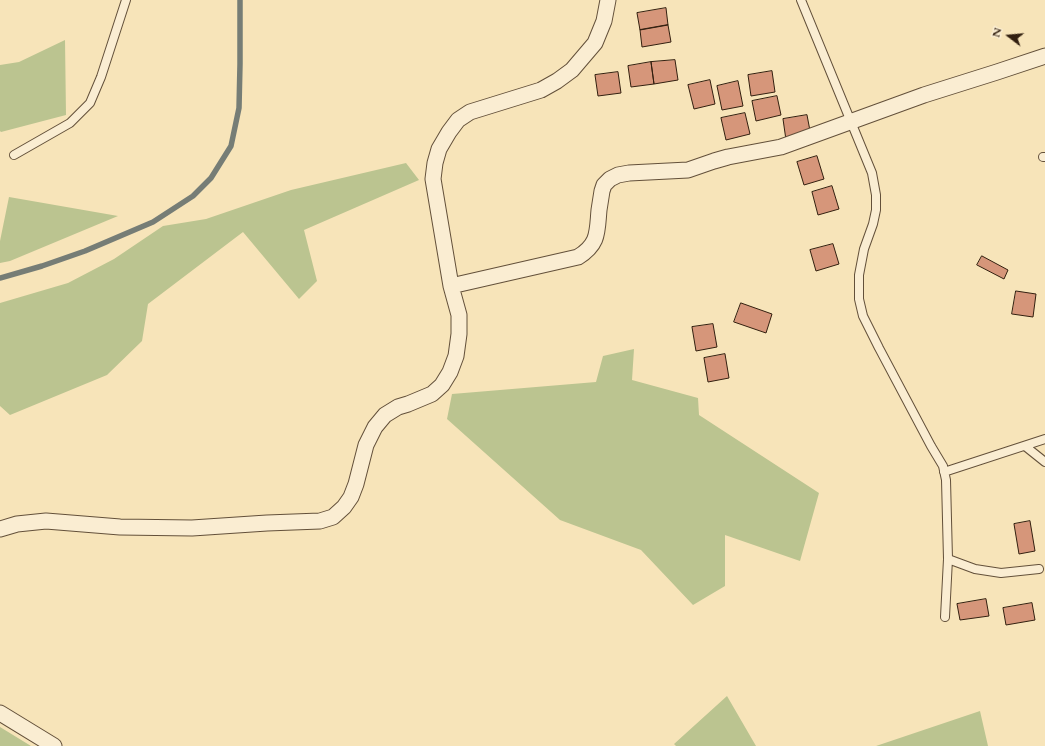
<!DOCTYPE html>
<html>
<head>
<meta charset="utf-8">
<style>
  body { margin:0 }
  #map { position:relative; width:1045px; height:746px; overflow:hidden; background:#f7e4b9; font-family:Cardo,serif }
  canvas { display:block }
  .north { position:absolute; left:989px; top:16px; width:40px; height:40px; -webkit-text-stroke:3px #faedd2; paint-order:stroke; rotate:286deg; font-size:11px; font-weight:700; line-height:16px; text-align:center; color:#321f0f }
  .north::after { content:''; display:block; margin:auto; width:14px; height:18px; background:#321f0f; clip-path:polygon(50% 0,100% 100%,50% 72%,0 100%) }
</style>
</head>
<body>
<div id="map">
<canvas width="1045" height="746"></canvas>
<div class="north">N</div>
</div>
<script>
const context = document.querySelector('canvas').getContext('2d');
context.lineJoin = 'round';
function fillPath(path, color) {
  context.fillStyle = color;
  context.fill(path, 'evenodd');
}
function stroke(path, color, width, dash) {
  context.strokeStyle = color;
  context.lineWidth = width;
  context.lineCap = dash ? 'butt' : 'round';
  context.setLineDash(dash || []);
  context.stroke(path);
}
fillPath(new Path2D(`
  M65,40l1,75 -65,17 -1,-1v-66l19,-3z
  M406,163l13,17 -115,50 13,51 -18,18 -56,-67 -95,72 -6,37 -35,34 -97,40 -10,-9v-103l68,-20 46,-24 49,-33 43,-7 85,-29z
  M9,197l109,19 -108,45 -10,2v-22z
  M634,349l-2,31 66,18 1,17 120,78 -19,68 -75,-26v51l-32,19 -52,-55 -81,-30 -113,-101 5,-25 144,-12 7,-26z
  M727,696l29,50h-80l-2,-2z
  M980,711l8,35h-112z
  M0,727l31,19h-31z`), '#bbc490');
stroke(new Path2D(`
  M0,278l42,-12 43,-15 68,-29 40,-26 18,-18 20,-32 8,-38 1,-44v-64`), '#767d76', 5.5);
const building = new Path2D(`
  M666,8l2,17 -28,5 -3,-17z
  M668,25l3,17 -29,5 -2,-17z
  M675,60l3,20 -24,4 -3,-22z
  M651,62l3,22 -23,3 -3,-21z
  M772,71l3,21 -24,4 -3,-21z
  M618,72l3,21 -23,3 -3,-21z
  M710,80l5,24 -21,5 -6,-24z
  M738,81l5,25 -21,4 -5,-24z
  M777,96l4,19 -25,6 -4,-20z
  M745,113l5,21 -24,6 -5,-22z
  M807,115l4,21 -25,4 -3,-21z
  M817,156l7,23 -20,6 -7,-23z
  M832,186l7,23 -21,6 -6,-23z
  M833,244l6,20 -23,7 -6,-21z
  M982,256l26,14 -4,9 -27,-14z
  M1016,291l20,3 -3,23 -21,-3z
  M741,303l31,11 -6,19 -32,-11z
  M713,324l4,23 -21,4 -4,-24z
  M725,354l4,24 -21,4 -4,-24z
  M1030,521l5,30 -16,3 -5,-30z
  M986,599l3,17 -29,4 -3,-16z
  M1032,603l3,17 -29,5 -3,-17z`);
fillPath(building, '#d6967a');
stroke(building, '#321f0f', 1);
const service = new Path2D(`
  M801,0l71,173 4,22v15l-3,14 -9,25 -5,26v24l4,17 16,32 52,98 12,20 3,14 2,79 -3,58
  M14,155l56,-32 20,-20 11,-26 25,-77
  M1043,157h2
  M1025,446l20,16
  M944,472l101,-33
  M948,559l27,10 26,4 38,-4`);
const minor = new Path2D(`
  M451,286l127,-29c21,-13 19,-25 21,-47 1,-6 2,-13 3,-19l2,-6 6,-6 8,-4 11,-2 59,-3 26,-9 14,-4 53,-10 143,-52 73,-23 48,-16
  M0,529l17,-5 29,-3 74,6 72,1 75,-5 53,-2 13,-4 11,-10 7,-10 5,-13 10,-39 9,-18 10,-12 13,-8 10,-3 24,-10 10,-9 8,-13 6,-16 3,-22v-19l-8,-29 -18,-107 2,-16 4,-14 10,-17 9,-12 12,-8 71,-22 16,-9 15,-11 23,-27 9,-22 4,-21
  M0,713l54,33`);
stroke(service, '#63503a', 10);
stroke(minor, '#63503a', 17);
stroke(service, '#faedd2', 8);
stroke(minor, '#faedd2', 15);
</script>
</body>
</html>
